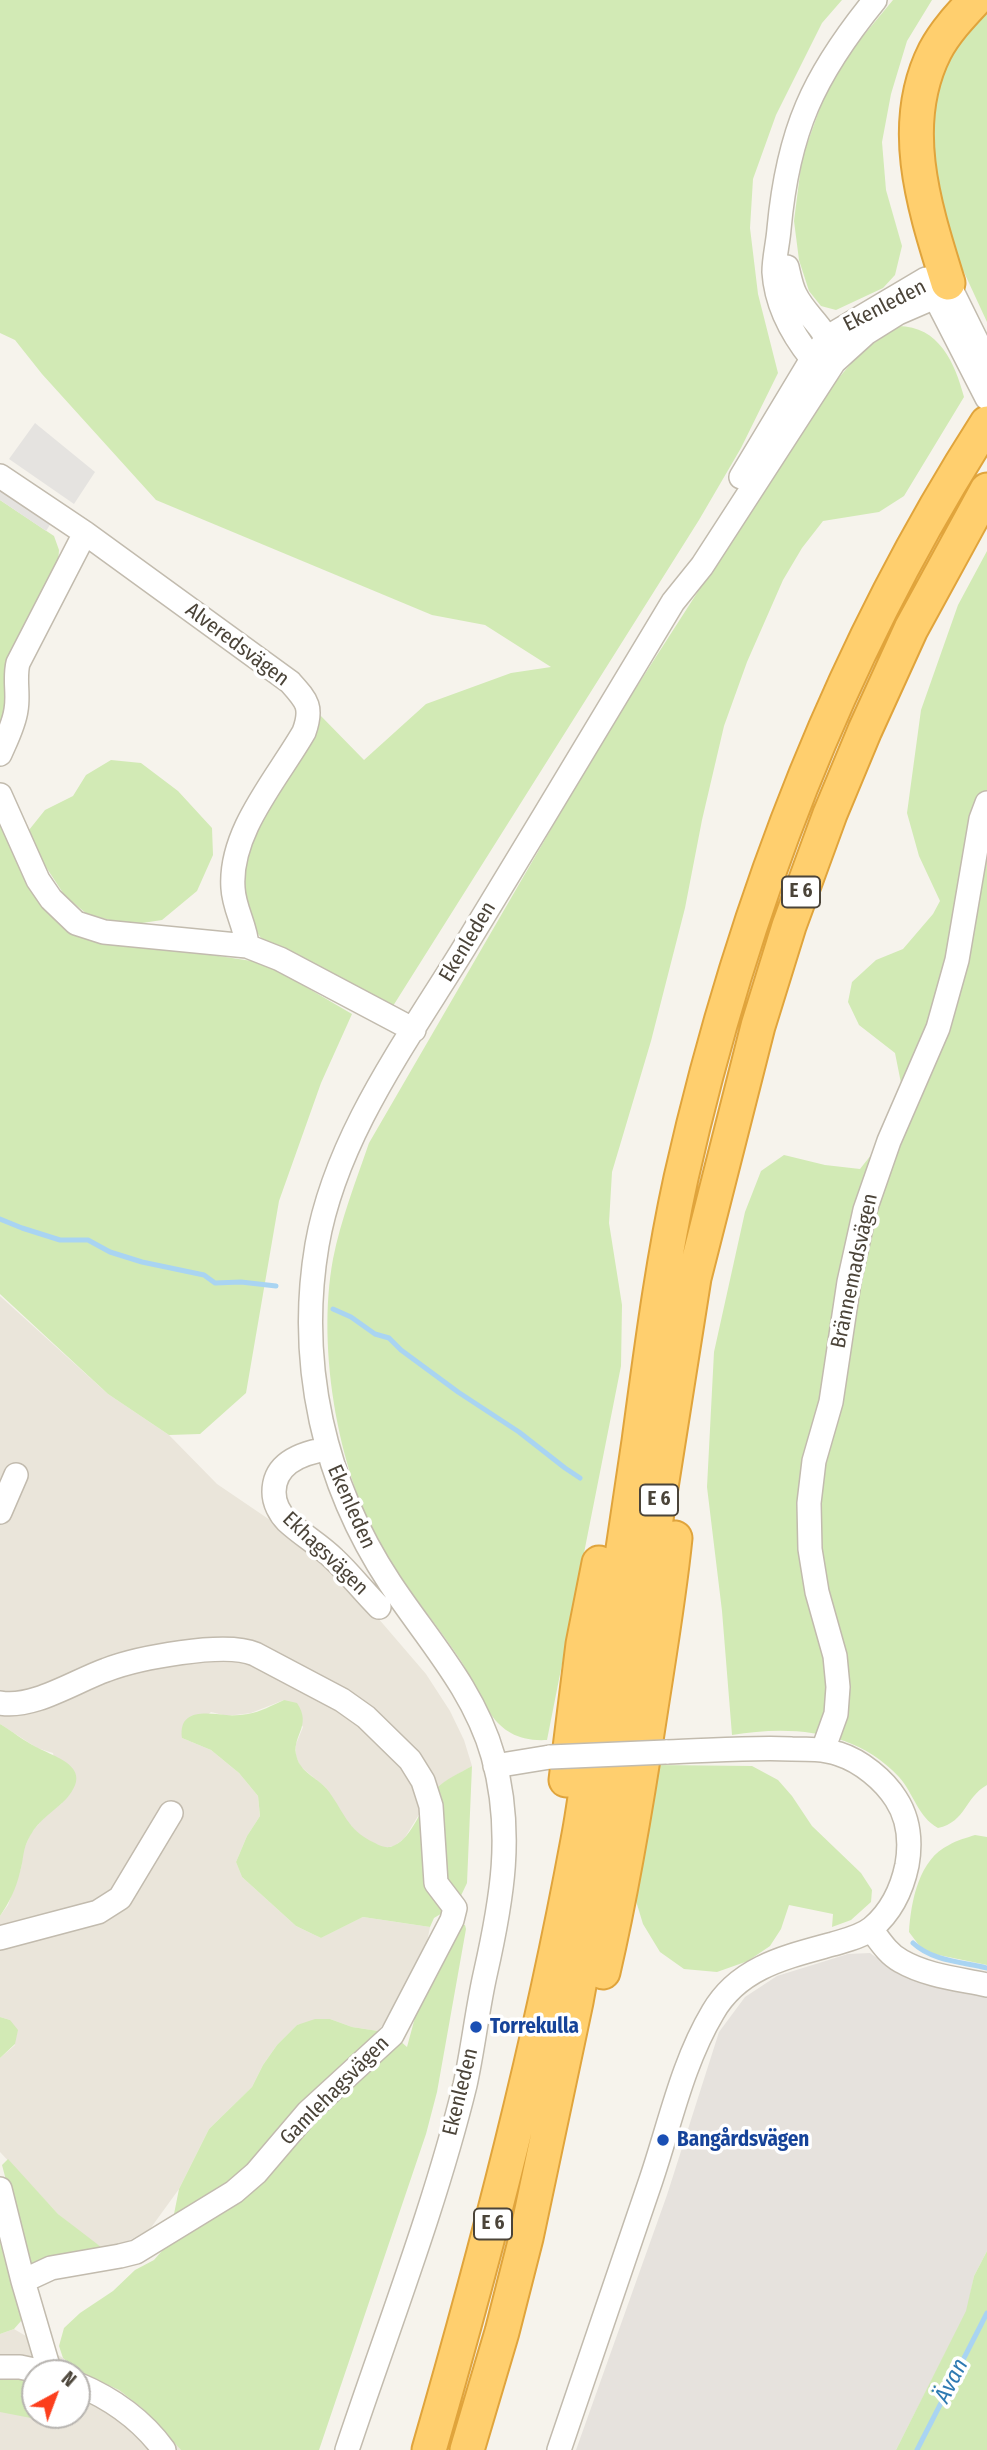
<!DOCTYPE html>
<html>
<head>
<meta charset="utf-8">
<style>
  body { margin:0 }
  #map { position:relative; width:987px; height:2450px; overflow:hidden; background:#f6f3ec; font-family:"Fira Sans Condensed",sans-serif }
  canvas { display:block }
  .north { position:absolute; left:21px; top:2359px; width:70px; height:70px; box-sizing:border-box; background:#fff; border:2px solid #b7b4b0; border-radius:50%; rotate:41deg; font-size:19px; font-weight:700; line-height:28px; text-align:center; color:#4b4439 }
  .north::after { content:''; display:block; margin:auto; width:24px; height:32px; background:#fc3f1d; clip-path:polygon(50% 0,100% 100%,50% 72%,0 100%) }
</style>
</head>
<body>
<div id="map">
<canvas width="987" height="2450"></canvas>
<div class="north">N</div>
</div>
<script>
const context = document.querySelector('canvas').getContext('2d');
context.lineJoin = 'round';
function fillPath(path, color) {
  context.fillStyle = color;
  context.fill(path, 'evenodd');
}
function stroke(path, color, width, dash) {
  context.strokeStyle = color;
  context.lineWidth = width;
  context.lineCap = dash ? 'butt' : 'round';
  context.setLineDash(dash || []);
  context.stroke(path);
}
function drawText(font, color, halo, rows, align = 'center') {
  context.font = font + ' "Fira Sans Condensed",sans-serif';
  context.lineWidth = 7;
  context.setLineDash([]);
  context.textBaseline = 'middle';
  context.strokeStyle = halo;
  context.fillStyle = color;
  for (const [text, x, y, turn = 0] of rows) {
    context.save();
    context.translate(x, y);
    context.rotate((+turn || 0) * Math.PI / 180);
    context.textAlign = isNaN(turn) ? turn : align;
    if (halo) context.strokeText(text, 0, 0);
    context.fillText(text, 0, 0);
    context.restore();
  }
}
fillPath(new Path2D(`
  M0,1296l108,98 61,41 48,49 103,70 21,21 85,99 24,37 14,29 8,26 -26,15 -12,9 -30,49 -10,7 -10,2 -23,-11 -17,-19 -18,-30 -26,-22 -4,-10v-12l7,-17 -19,-27 -33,13 -24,3 -16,-4 -29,26 29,12 28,23 19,23 2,20 -13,20 -11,26 6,15 54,49 25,12 42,-21 67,10 -6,30 -26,48 -20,26 -26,-4 -22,-8 -33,6 -20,20 -14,20 -11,22 -43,42 -30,60 -29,40 -29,16 -20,2 -10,-6 -33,-27 -58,-62v-94l15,-13 -5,-25 -10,-3v-101l8,-11 13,-37 2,-17 8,-18 16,-19 15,-11 -9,-50 -16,-5 -37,-24z
  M14,2329l49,29 19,15 37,17 40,34 22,26h-181v-116zM35,2373h42v42h-42z`), '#eae5da');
fillPath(new Path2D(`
  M870,1953l27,19 41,12 49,11v256l-13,25 -7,35 -71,139h-320l91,-255 52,-163 26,-35 32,-21 71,-22z`), '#e6e2dd');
fillPath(new Path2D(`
  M0,0h842l-20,23 -46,92 -23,64 -3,49 8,66 20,79 -37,75 -42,72 -306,486 -119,-58 -13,-10 -13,-18 -9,-24 9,-54 72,-127 44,45 62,-56 85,-31 40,-6 -66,-42 -53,-10 -276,-115 -114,-126 -27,-34 -15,-7z
  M893,0h39l-25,41 -16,53 -9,48 4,48 16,56 -7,29 -12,13 -47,22 -15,-4 -12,-15 -10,-31 -5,-39 8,-63 23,-64 24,-41z
  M987,7v315l-42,-91 -14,-66 -1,-52 11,-48z
  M898,326c41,0 57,37 66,71l-60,99 -25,16 -56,9 -21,27 -19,32 -36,82 -23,64 -22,94 -17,88 -34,133 -39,131 -3,51 13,82 -1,61 -74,374c-55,3 -62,-40 -86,-79 -23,-35 -51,-68 -74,-104 -48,-78 -71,-207 -54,-298 8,-40 23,-78 36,-116l236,-407 220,-342 35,-41z
  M0,500l54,36 5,14 -1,14 -58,174z
  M987,551v1234c-22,12 -21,37 -49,43 -20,-11 -24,-34 -39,-51 -43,-47 -108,-52 -167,-42l-10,-124 -15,-124 7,-135 31,-140 16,-41 23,-16 41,10 35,4 15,-19 26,-67 -6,-30 -36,-28 -11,-23 4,-20 24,-22 27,-11 30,-35 7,-13 -21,-45 -12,-43 14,-103 37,-105z
  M111,760l30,3 37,28 34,37 1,27 -16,36 -35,29 -33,5 -42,-11 -22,-18 -21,-32 -15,-34 16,-20 28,-14 13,-21z
  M0,807l57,110 122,33 86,13 87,51 -31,69 -42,118 -33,192 -46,41 -31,1 -61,-41 -108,-100z
  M284,1700l13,3c16,24 -7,33 0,55 4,14 20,20 29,30 18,22 20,42 49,55 7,4 13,6 20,2 18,-8 27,-41 41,-56 9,-10 24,-16 36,-23l-5,117 -10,21 -23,14 -4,9 -67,-10 -42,21 -25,-12 -54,-49 -6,-15 11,-26 13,-20 -2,-20 -19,-23 -28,-23 -29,-12c-4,-30 25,-25 44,-23 6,1 15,0 22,-1 12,-2 25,-9 36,-14z
  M0,1724c12,7 24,17 36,23 21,11 58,20 31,51 -12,13 -28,21 -37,38 -8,14 -6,22 -10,36 -4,17 -11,31 -20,44z
  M655,1765l97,1 26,14 14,16 20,30 49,47 11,17 -1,12 -20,18 -19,7 1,-13 -44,-9 -8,24 -11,17 -22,15 -31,11 -33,-3 -24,-17 -17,-28 -7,-23z
  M975,1835l12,2v128l-63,-13 -15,-20c2,-31 10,-73 40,-87 8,-5 17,-7 26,-10z
  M458,1924l7,1 1,4 -29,163 -11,42 -107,316h-138l-39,-42 -23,-18 -37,-17 -19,-15 -4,-12 5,-18 16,-15 33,-22 22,-21 19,-10 14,-16 11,-55 30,-60 43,-42 11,-22 14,-20 20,-20 18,-6h15l22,8 26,4 21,9 8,7 13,-48z
  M0,2017l10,3 8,10 -3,14 -15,14z
  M8,2159l50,55 43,33 -2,6 -66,15 -5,-4 -26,-99z
  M0,2232l21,74v15l-7,8 -14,5z
  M987,2251v199h-91l70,-139 8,-35z
  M0,2377l35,4v34h3l-2,4 -36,-7z`), '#d2eab5');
fillPath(new Path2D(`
  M35,423l60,49 -21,32 -65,-45z
  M0,480l55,37 -9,14 -46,-31z`), '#e5e3e0');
stroke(new Path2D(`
  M0,1219l22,9 38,12h28l22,12 32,10 62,13 11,8 26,-1 35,4
  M333,1309l18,8 24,17 14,4 12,12 57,42 61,40 46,36 15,10
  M913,1943c19,18 49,19 74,25
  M917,2450l70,-137`), '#a9d4f2', 5);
const minor = new Path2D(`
  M787,267c2,8 4,19 8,27 11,23 31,32 36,58
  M948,283l39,79
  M929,285l58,113
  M827,361l-15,-2c-20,-25 -36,-55 -38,-87 0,-14 4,-29 5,-43 9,-98 34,-153 96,-229
  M0,476l85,57 205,149c17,19 23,25 14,50 -27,47 -75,100 -71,156 1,21 13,38 14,58
  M741,477l71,-118 16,-22 98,-58 22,4
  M0,754c6,-14 14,-29 16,-44 3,-16 -2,-31 2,-47l67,-130
  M0,795l38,85 13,19 25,24 28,9 143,14 33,13 134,71
  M327,1449c-25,4 -53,14 -53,43 0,11 6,22 13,29 15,14 33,24 47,38 16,15 29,32 45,48
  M0,1512l16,-37
  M0,1703c33,6 75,-22 106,-33 31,-12 119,-29 149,-16l87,46 24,17 44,43 13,21 8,25 5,77 19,25 -3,12 -60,115 -84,77 -52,61 -22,19 -98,60 -16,4 -69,12 -28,13
  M823,1750l13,-36 2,-27 -3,-31 -18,-64 -7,-43 -1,-46 5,-42 17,-59 18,-120 16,-72 24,-69 49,-113 19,-68 24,-141 6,-16
  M495,1766l55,-9
  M871,1929c9,12 17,25 30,32 26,15 58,18 86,24
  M0,1938l98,-26 22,-14 51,-85
  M0,2189l23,92 27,92
  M0,2367h20l28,6
  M77,2384c34,14 65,36 87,66
  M347,2450c40,-120 88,-243 118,-365 8,-36 12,-74 20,-110 17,-75 29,-143 8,-219 -19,-67 -66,-117 -103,-173 -66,-100 -93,-219 -73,-338 19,-109 90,-204 147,-297 70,-115 140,-231 209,-346l29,-36 132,-204 32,-29 32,-20 37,-16 13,-14
  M559,2450c31,-90 62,-180 92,-270 19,-56 31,-116 62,-168 26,-45 73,-55 120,-68 13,-4 28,-7 39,-16 19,-16 30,-39 35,-63 4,-23 2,-46 -11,-66 -12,-19 -35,-38 -57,-45 -15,-5 -31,-5 -47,-5 -42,-2 -84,2 -126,3`);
const highway = new Path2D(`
  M948,283c-23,-74 -51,-157 -13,-232 10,-19 25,-35 40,-51
  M566,1780l17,-136 16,-81
  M603,1972c20,-86 34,-172 47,-258 9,-59 19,-117 25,-176
  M429,2450c58,-201 111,-404 149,-610 8,-41 12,-84 19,-126 15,-91 29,-182 42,-273 12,-88 23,-176 42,-263 60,-266 158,-525 306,-755
  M467,2450l35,-118 24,-94 50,-236 29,-160 89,-564 64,-252 31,-100 41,-112 35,-84 46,-101 76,-139`);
stroke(minor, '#c2bbae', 26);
stroke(highway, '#e0a43c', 37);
stroke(minor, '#fff', 23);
stroke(highway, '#ffcf6e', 33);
const minorBridge = new Path2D(`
  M550,1757l116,-5`);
stroke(minorBridge, '#c2bbae', 26, []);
stroke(minorBridge, '#fff', 23);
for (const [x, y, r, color] of [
  [476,2027,7,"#1a4fb4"],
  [663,2140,7,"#1a4fb4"]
]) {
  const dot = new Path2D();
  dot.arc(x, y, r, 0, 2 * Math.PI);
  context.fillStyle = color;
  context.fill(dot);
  stroke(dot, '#fff', 2.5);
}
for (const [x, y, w] of [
  [801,892,38],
  [659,1500,38],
  [493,2224,38]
]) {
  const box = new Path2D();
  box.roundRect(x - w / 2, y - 15.5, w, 31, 5);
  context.fillStyle = '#fff';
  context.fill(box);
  stroke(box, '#4b4439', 2);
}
drawText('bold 19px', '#4b4439', null, [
  ["E 6",801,892],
  ["E 6",659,1500],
  ["E 6",493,2224]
]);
drawText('21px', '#4b4439', '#fff', [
  ["Ekenleden",885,306,-27],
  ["Alveredsvägen",237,645,37],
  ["Ekenleden",468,942,-59],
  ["Brännemadsvägen",855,1271,-78],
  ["Ekenleden",351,1507,66],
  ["Ekhagsvägen",325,1554,44],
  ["Gamlehagsvägen",335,2091,-45],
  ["Ekenleden",461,2092,-76]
]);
drawText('bold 21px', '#164399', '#fff', [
  ["Torrekulla",490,2027],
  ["Bangårdsvägen",677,2140]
], 'left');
drawText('italic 23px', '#2e7ab2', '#fff', [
  ["Ävan",952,2381,-63]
]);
</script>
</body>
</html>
